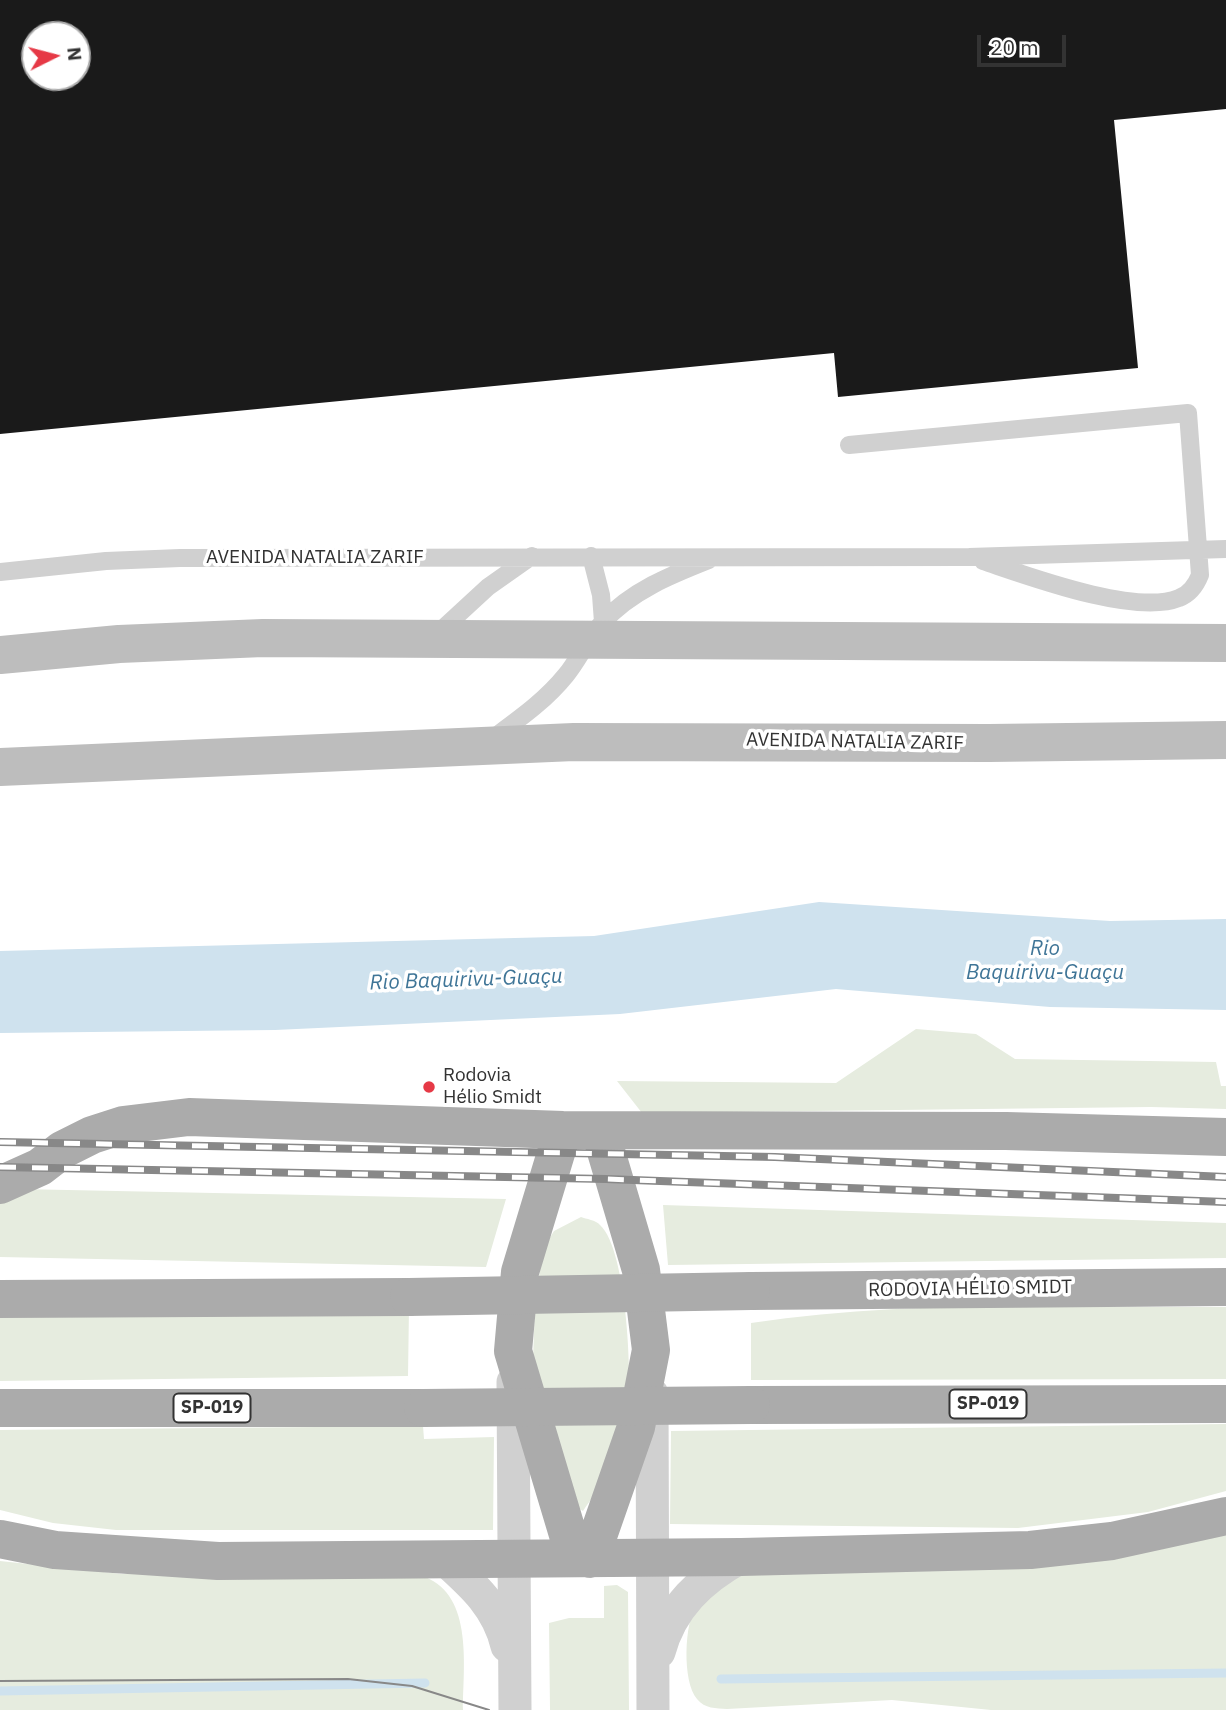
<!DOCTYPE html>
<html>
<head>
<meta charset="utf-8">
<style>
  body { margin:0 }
  #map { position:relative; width:1226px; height:1710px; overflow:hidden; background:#fff; font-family:"IBM Plex Sans",sans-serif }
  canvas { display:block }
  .north { position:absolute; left:21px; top:21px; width:70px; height:70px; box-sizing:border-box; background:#fff; border:2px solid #adadad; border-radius:50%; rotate:84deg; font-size:19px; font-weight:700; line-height:28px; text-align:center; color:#333 }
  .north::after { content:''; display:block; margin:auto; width:24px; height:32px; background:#e63946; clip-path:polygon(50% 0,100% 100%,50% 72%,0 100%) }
  .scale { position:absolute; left:977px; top:35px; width:89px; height:32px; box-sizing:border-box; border:4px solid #333; border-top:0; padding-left:9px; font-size:21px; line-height:24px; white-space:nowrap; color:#333; -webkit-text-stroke:5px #fff; paint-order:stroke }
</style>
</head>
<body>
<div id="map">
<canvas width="1226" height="1710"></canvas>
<div class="north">N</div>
<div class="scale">20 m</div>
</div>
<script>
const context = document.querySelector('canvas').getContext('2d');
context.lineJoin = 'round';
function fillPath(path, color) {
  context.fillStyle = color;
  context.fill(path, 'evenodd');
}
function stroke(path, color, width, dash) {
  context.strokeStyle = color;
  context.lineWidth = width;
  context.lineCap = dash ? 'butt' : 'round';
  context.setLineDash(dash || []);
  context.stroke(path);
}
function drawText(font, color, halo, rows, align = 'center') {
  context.font = font + ' "IBM Plex Sans",sans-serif';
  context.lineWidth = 7;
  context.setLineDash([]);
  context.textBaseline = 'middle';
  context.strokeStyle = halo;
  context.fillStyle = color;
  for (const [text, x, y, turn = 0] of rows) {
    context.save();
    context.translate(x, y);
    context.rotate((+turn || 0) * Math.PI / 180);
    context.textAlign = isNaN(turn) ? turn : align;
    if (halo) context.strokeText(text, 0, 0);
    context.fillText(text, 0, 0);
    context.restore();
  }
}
fillPath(new Path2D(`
  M916,1029l60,5 39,25 201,3 5,24h5v23l-75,-2 -509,6 -25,-32 219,2z
  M19,1189l487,10 -20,68 -486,-10v-61z
  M663,1205l563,18v35l-558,7z
  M581,1217c5,2 15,3 19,8 28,25 33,163 27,200 -5,32 -26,60 -44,86l-13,-8 -37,-144 2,-54 8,-56 11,-18z
  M409,1307l-1,69 -408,5v-70z
  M1226,1307v72l-475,1v-57c157,-24 317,-15 475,-16z
  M1226,1424v67l-78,21 -130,16 -348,-4 1,-93z
  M423,1426l1,13 70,-2 -1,93h-377l-63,-7 -53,-13v-80z
  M1226,1531v179h-235l-99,-10 -165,9c-11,-1 -22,0 -30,-10 -15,-17 -13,-77 0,-95 8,-11 23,-20 34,-29z
  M0,1561l122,13 271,-5c11,3 23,4 32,8 49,19 38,91 38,133h-463z
  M617,1585l11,7 1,118h-79l-1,-87 20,-5h35v-32z`), '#e6ecdf');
fillPath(new Path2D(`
  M819,902l291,19 116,-2v91l-176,-3 -214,-18 -216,25 -345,16 -275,3v-82l594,-15z`), '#cfe2ee');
stroke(new Path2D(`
  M721,1679l505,-6
  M0,1691l425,-8`), '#cfe2ee', 9);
fillPath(new Path2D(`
  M0,0h1226v109l-112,11 24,248 -300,29 -4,-44 -834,81zM35,35h42v42h-42z`), '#1a1a1a');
stroke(new Path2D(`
  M849,445l339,-32 12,162c-4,10 -10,19 -21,23 -44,18 -151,-22 -196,-37
  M591,556l10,39 2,27
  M0,572l106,-11 74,-3 789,-1 257,-8
  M437,634l51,-47 44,-31
  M492,739c27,-20 53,-38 74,-64 13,-16 22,-37 37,-53 28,-31 68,-47 106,-62`), '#d0d0d0', 18);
stroke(new Path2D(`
  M513,1382l2,328
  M652,1394l1,316
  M444,1559c29,26 54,48 63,87
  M659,1652c12,-45 42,-73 82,-95`), '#d0d0d0', 33);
stroke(new Path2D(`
  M0,655l119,-11 144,-6 963,5
  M0,767l574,-25 415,1 237,-3`), '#bdbdbd', 38);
stroke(new Path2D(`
  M563,1130l-43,142 -7,79 62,207
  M0,1185l40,-18 22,-17 30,-15 31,-10 66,-8 374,13 443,1 220,6
  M751,1291l475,-4
  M0,1299l409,-2
  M751,1405l475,-1
  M0,1408h423
  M0,1539l55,11 163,11 523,-4 289,-7 82,-9 114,-25
  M590,1559l46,-132 15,-77 -10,-80 -41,-139`), '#ababab', 38);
stroke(new Path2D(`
  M0,1681l348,-2 64,7 77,24`), '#888', 2);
const rail = new Path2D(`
  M0,1142l775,15 451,20
  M0,1167l606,12 620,23`);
stroke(rail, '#888', 8);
stroke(rail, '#fff', 5, [16]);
stroke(new Path2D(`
  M409,1297l342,-6
  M423,1408l328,-3`), '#ababab', 38);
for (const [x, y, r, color] of [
  [429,1087,7,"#e63946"]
]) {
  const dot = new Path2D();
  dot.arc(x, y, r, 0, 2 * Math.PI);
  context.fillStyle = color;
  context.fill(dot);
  stroke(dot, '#fff', 2.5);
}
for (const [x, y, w] of [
  [988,1404,77],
  [212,1408,77]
]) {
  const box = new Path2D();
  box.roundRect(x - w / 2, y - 14.5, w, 29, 5);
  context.fillStyle = '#fff';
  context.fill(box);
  stroke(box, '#333', 2);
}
drawText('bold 18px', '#333', null, [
  ["SP-019",988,1404],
  ["SP-019",212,1408]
]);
drawText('19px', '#333', '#fff', [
  ["AVENIDA NATALIA ZARIF",315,558],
  ["AVENIDA NATALIA ZARIF",855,742,1],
  ["RODOVIA HÉLIO SMIDT",970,1289,-1]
]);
drawText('19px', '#333', '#fff', [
  ["Rodovia",443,1076],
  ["Hélio Smidt",443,1098]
], 'left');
drawText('italic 21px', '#3f7597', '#fff', [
  ["Rio",1045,949],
  ["Baquirivu-Guaçu",1045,973],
  ["Rio Baquirivu-Guaçu",466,980,-2]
]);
</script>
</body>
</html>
